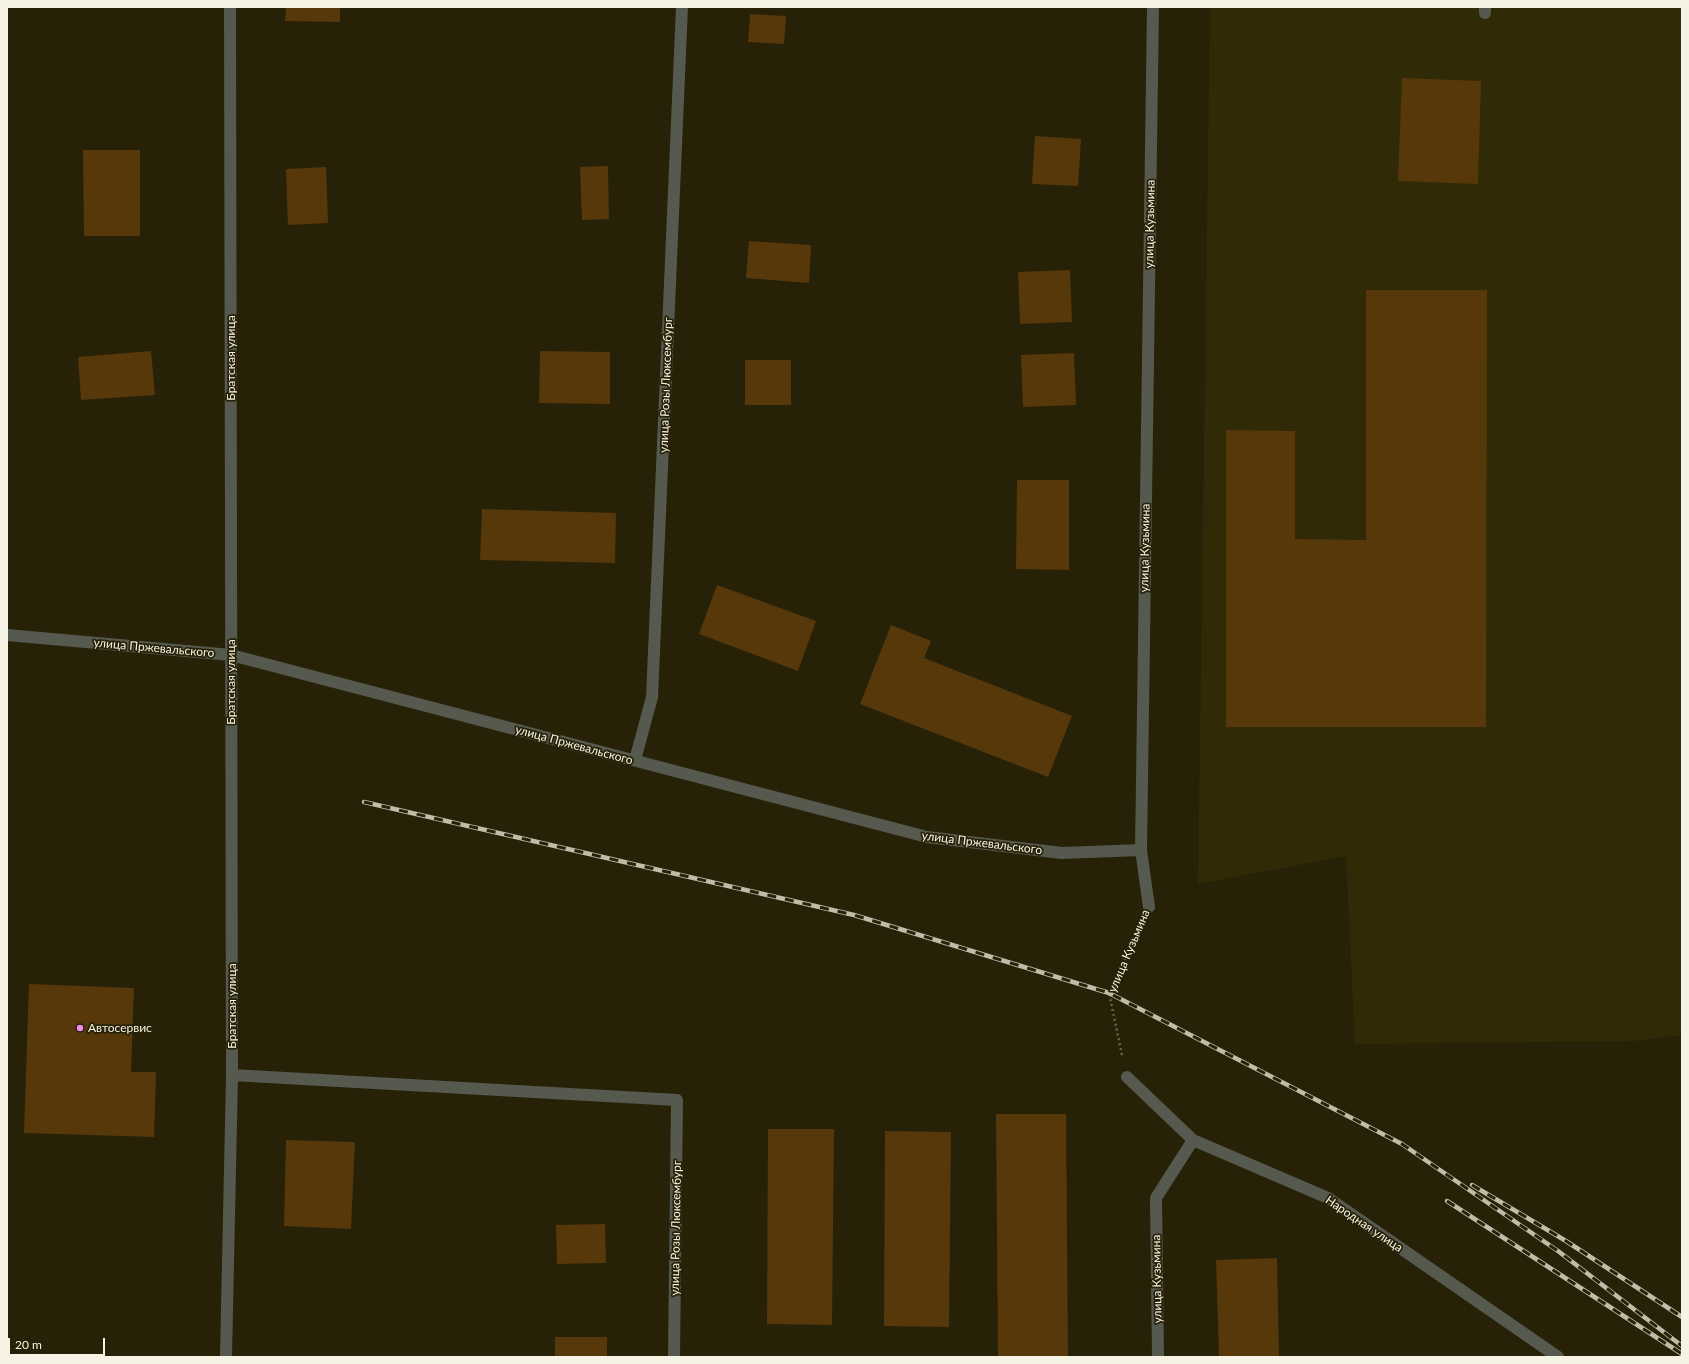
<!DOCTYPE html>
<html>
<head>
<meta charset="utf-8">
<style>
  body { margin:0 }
  #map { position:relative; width:1689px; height:1364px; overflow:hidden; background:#272108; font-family:Lato,sans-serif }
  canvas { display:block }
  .frame { position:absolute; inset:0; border:8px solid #f6f3e4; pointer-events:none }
  .scale { position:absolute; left:8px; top:1338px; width:97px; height:18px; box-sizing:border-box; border:2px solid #f6f3e4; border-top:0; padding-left:5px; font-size:12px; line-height:14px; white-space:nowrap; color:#f6f3e4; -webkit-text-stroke:3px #272108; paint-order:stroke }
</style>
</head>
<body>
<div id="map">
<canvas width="1689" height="1364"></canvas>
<div class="frame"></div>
<div class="scale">20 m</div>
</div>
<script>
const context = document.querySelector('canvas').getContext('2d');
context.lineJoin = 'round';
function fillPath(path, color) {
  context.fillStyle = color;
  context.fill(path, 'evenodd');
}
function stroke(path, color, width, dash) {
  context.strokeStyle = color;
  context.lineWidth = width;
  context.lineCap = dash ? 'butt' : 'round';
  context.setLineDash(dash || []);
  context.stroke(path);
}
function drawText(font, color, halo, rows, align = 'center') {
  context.font = font + ' Lato,sans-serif';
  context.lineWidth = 3.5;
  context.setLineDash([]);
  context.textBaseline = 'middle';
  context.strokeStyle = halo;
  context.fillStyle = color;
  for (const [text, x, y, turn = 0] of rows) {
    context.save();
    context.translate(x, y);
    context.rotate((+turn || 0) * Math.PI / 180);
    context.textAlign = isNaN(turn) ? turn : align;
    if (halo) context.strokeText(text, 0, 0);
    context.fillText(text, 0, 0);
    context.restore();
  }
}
fillPath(new Path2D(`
  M1210,7h472v1028l-49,6 -278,3 -9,-188 -148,28z`), '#312a07');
fillPath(new Path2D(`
  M286,7h54v15l-55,-1z
  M750,14l36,2 -2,28 -36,-2z
  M1402,78l79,3 -3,103 -80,-3z
  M1035,136l46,3 -3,47 -46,-2z
  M83,150h57v86h-56z
  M608,166l1,53 -27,1 -2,-53z
  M326,167l2,56 -40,2 -2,-56z
  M749,241l62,4 -2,38 -63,-5z
  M1070,270l2,52 -52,2 -2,-52z
  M1366,290h121l-1,437h-260v-297l69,1v108l71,1z
  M151,351l4,44 -74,5 -3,-43z
  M540,351l70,1v52l-71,-1z
  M1074,353l2,52 -53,2 -2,-52z
  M745,360h46v45h-46z
  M1017,480h52v90l-53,-1z
  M482,509l134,4 -1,50 -135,-3z
  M717,585l99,36 -18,50 -99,-37z
  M891,625l40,16 -7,17 148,58 -24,61 -188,-73z
  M29,984l105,4 -3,84h25l-2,65 -130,-4z
  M996,1114h70l2,243h-70z
  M768,1129h66l-2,196 -65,-1z
  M885,1131l66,1 -2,195 -65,-1z
  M286,1140l69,2 -4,87 -67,-3z
  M605,1224l1,39 -49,1 -1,-39z
  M1277,1258l2,99h-60l-3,-97z
  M555,1337h52v20h-52z`), '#56380b');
stroke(new Path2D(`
  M1122,1055l-13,-62 31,-67`), '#6a654f', 2.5, [2, 3]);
stroke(new Path2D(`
  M1485,7v6
  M7,635l224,20 696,182 135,16 79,-3
  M635,760l17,-63 30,-690
  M1149,907l-8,-57 12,-843
  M232,1075l445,25 -3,257
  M1127,1077l66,63 135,58 230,159
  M226,1357l6,-282 -2,-1068
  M1158,1357l-2,-159 37,-58`), '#55594e', 12);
const rail = new Path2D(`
  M364,802l490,113 255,78 293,151 156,107 124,95
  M1472,1185l94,56 116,76
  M1447,1201l235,153`);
stroke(rail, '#c0bcab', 4.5);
stroke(rail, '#272108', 3, [9]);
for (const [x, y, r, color] of [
  [80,1028,4,"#f28af3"]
]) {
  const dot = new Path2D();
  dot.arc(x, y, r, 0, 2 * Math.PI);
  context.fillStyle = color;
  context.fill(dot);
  stroke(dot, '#272108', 1.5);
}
drawText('12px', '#f6f3e4', '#272108', [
  ["улица Кузьмина",1150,224,-89],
  ["Братская улица",231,358,-90],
  ["улица Розы Люксембург",666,385,-88],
  ["улица Кузьмина",1145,548,-89],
  ["улица Пржевальского",154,648,5],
  ["Братская улица",231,682,-90],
  ["улица Пржевальского",574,745,15],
  ["улица Пржевальского",982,843,7],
  ["улица Кузьмина",1129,951,-67],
  ["Братская улица",232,1006,-90],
  ["Народная улица",1364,1224,34],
  ["улица Розы Люксембург",676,1228,-89],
  ["улица Кузьмина",1157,1279,-91]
]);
drawText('12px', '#f6f3e4', '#272108', [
  ["Автосервис",88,1028]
], 'left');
</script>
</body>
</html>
